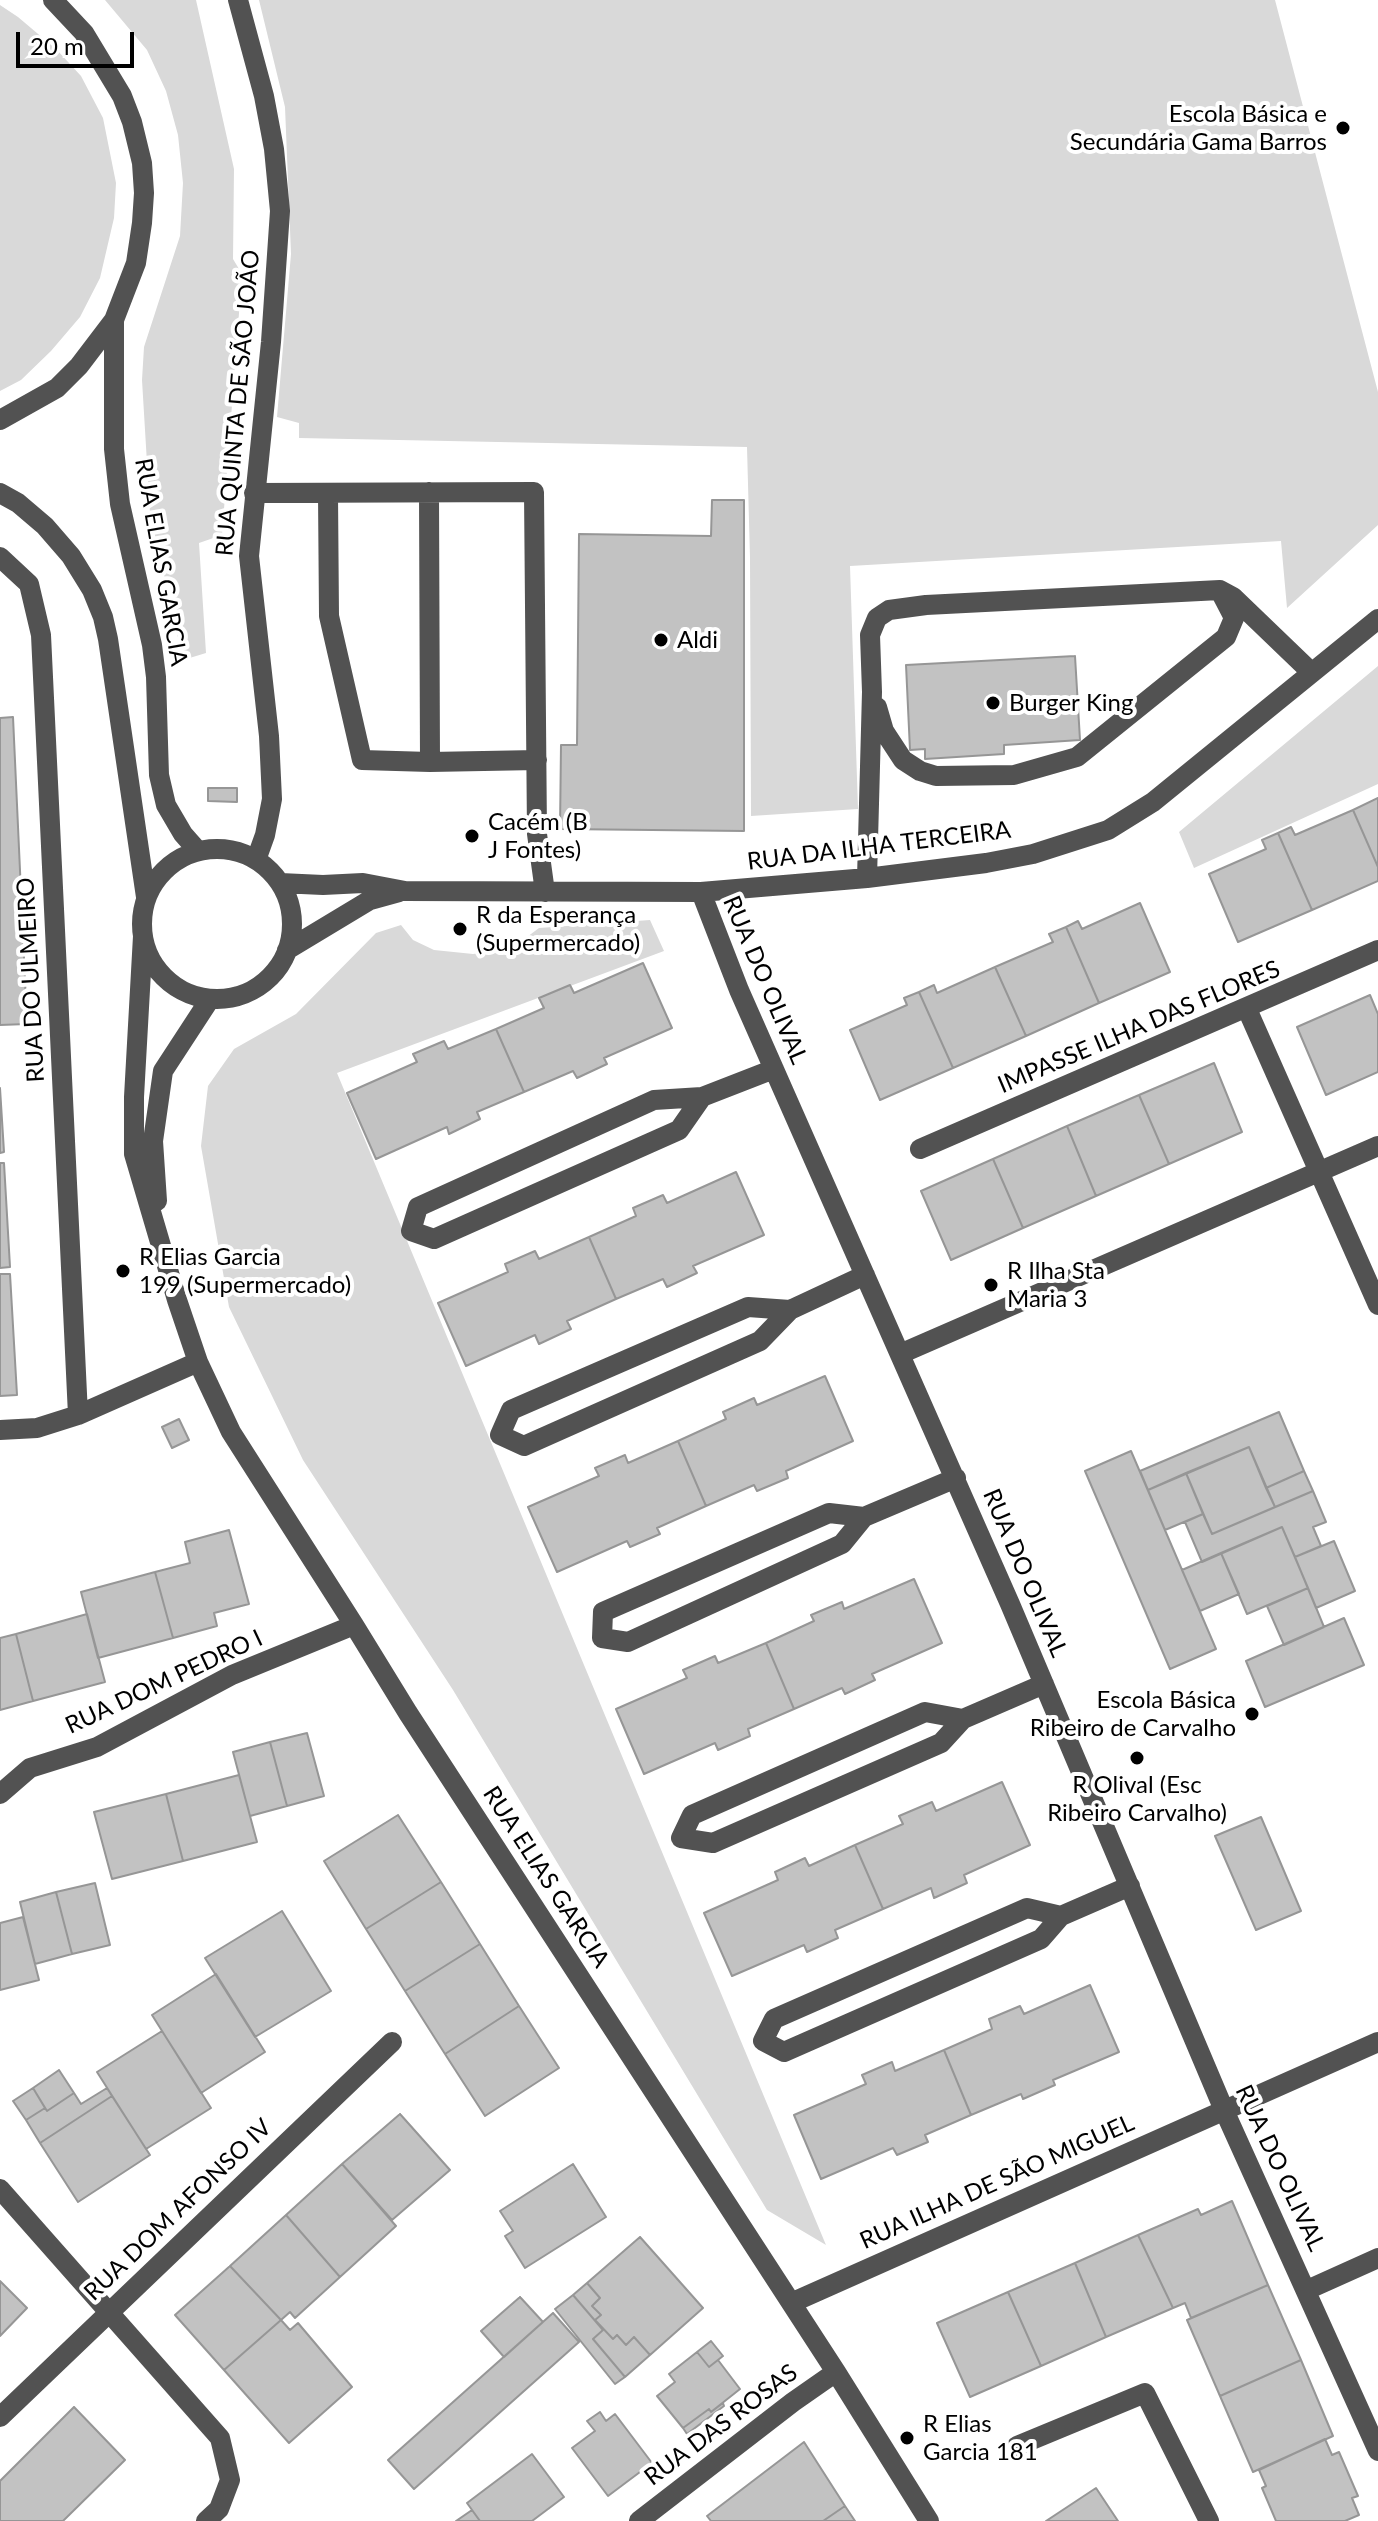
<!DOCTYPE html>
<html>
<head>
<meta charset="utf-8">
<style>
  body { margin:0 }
  #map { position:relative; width:1378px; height:2521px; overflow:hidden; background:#fff; font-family:Lato,sans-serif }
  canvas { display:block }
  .scale { position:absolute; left:16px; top:32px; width:118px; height:36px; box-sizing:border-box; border:4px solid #000; border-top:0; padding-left:10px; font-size:24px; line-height:28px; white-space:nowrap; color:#000; -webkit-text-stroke:6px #fff; paint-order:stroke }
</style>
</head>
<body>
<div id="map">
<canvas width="1378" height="2521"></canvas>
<div class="scale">20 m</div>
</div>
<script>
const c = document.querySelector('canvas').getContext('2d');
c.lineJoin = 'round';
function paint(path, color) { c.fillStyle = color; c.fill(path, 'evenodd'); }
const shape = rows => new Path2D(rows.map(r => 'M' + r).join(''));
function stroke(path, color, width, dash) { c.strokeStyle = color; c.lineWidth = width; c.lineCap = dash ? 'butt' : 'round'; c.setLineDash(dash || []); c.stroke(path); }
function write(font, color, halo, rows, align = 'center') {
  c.font = font + ' Lato,sans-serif'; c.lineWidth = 8; c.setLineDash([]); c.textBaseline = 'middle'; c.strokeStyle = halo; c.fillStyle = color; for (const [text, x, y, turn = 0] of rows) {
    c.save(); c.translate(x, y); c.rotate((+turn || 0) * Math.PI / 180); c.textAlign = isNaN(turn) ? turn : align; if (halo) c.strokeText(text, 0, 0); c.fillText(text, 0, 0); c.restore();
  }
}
paint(shape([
  [105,0,196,0,234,169,233,259,242,274,222,535,199,543,206,653,183,660,150,513,142,380,144,347,180,236,183,183,178,135,166,91,147,50],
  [259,0,1275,0,1378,392,1378,525,1287,608,1281,541,850,566,858,809,751,816,750,558,747,447,299,438,299,423,277,417,291,254,285,107],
  [0,5,18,17,57,50,81,76,103,118,116,183,114,218,100,278,80,317,51,351,21,380,0,391],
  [1378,666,1378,784,1194,868,1179,832],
  [650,920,664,951,337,1073,826,2245,767,2210,453,1690,303,1460,229,1307,201,1146,208,1086,234,1049,296,1014,376,933,401,925,413,940,434,950,473,954,511,949,539,928]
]), '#d9d9d9');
const building = shape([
  [712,500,744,500,744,831,560,829,561,745,577,745,579,534,711,536,712,500],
  [1075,656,1080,740,1004,745,1004,754,925,759,925,749,910,750,906,665,1075,656],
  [13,717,27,1024,0,1025,0,718,13,717],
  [208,788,237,788,237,802,208,801,208,788],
  [1378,798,1378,867,1353,810,1378,798],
  [1353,810,1378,867,1378,881,1312,910,1278,833,1291,827,1295,835,1353,810],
  [1278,833,1312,910,1238,942,1209,874,1266,849,1262,840,1278,833],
  [1140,903,1170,972,1099,1003,1066,927,1078,921,1082,929,1140,903],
  [1066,927,1099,1003,1026,1036,995,967,1053,942,1049,934,1066,927],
  [643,963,672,1028,604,1058,607,1064,577,1078,573,1071,524,1092,496,1029,544,1008,539,998,570,985,574,993,643,963],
  [995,967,1026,1036,953,1068,919,992,934,985,937,993,995,967],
  [919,992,953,1068,880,1100,850,1030,907,1005,904,998,919,992],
  [1370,995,1378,1014,1378,1072,1326,1095,1297,1027,1370,995],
  [496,1029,524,1092,477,1112,480,1119,449,1134,447,1127,376,1159,347,1093,417,1062,413,1054,444,1041,448,1049,496,1029],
  [1214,1063,1242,1132,1169,1164,1139,1095,1214,1063],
  [0,1088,4,1152,0,1153,0,1088],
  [1139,1095,1169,1164,1096,1196,1067,1126,1139,1095],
  [1067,1126,1096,1196,1023,1228,993,1159,1067,1126],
  [993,1159,1023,1228,951,1260,921,1191,993,1159],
  [0,1163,4,1163,10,1267,0,1268,0,1163],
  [736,1172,764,1235,693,1266,697,1273,667,1287,663,1279,616,1299,589,1237,636,1216,633,1208,663,1195,667,1203,736,1172],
  [589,1237,616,1299,567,1321,571,1329,539,1344,535,1335,466,1366,438,1303,508,1272,505,1264,535,1251,539,1259,589,1237],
  [0,1274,10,1274,17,1395,0,1396,0,1274],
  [825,1376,853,1441,786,1471,788,1478,757,1491,754,1485,706,1506,678,1441,726,1419,723,1412,754,1398,757,1405,825,1376],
  [1279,1412,1304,1471,1266,1488,1249,1447,1148,1490,1140,1471,1279,1412],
  [179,1419,189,1440,172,1448,162,1427,179,1419],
  [678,1441,706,1506,657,1528,660,1534,630,1547,627,1541,557,1572,528,1507,599,1476,595,1468,625,1455,628,1463,678,1441],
  [1249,1447,1275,1507,1212,1534,1186,1473,1249,1447],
  [1131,1451,1216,1649,1170,1669,1085,1471,1131,1451],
  [1304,1471,1313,1491,1275,1507,1266,1488,1304,1471],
  [1186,1473,1203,1514,1165,1530,1148,1490,1186,1473],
  [1313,1491,1326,1522,1313,1527,1321,1546,1295,1557,1282,1527,1202,1562,1185,1522,1203,1514,1212,1534,1313,1491],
  [1282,1527,1308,1588,1247,1614,1221,1553,1282,1527],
  [229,1530,249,1604,214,1613,217,1626,173,1638,155,1572,190,1563,185,1542,229,1530],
  [1334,1541,1355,1591,1316,1608,1295,1557,1334,1541],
  [1221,1553,1239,1594,1200,1611,1182,1570,1221,1553],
  [155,1572,173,1638,98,1658,81,1592,155,1572],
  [914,1579,942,1643,872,1674,875,1680,845,1694,842,1688,794,1709,766,1643,814,1621,811,1615,842,1602,844,1609,914,1579],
  [1308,1588,1324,1627,1284,1645,1267,1606,1308,1588],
  [87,1614,105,1682,33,1701,16,1634,87,1614],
  [1344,1618,1364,1665,1265,1707,1246,1661,1344,1618],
  [16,1634,33,1701,0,1710,0,1638,16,1634],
  [766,1643,794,1709,748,1729,750,1736,718,1750,715,1743,644,1774,616,1709,687,1678,683,1670,715,1656,718,1663,766,1643],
  [307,1733,324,1796,287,1806,270,1742,307,1733],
  [270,1742,287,1806,250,1816,233,1752,270,1742],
  [239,1775,257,1842,183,1861,166,1794,239,1775],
  [1002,1782,1030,1845,964,1875,967,1883,934,1898,931,1888,883,1909,855,1845,903,1824,899,1816,932,1802,936,1811,1002,1782],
  [166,1794,183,1861,112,1879,94,1812,166,1794],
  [398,1815,441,1882,366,1929,324,1861,398,1815],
  [1261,1817,1301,1911,1256,1930,1215,1836,1261,1817],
  [855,1845,883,1909,835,1930,838,1938,807,1952,804,1945,732,1976,704,1913,778,1880,775,1872,805,1858,809,1866,855,1845],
  [441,1882,480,1944,405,1991,366,1929,441,1882],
  [95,1883,110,1945,72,1954,56,1892,95,1883],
  [56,1892,72,1954,35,1964,20,1902,56,1892],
  [282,1911,331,1991,255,2037,205,1958,282,1911],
  [23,1917,39,1980,0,1990,0,1923,23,1917],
  [480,1944,519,2006,445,2054,405,1991,480,1944],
  [216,1974,265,2052,201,2093,152,2015,216,1974],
  [1090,1985,1119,2052,1053,2080,1055,2085,1023,2099,1021,2094,971,2115,944,2050,992,2029,989,2019,1020,2006,1024,2014,1090,1985],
  [519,2006,559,2068,485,2116,445,2054,519,2006],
  [162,2031,211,2108,146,2149,97,2072,162,2031],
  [944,2050,971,2115,925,2135,928,2142,897,2155,893,2148,821,2179,794,2115,866,2084,862,2075,892,2062,895,2071,944,2050],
  [59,2070,74,2093,47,2111,33,2088,59,2070],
  [33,2088,45,2108,26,2120,13,2101,33,2088],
  [107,2088,112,2096,40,2143,26,2120,45,2108,47,2111,74,2093,81,2104,107,2088],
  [112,2096,150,2155,78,2202,40,2143,112,2096],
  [400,2114,450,2170,392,2220,342,2164,400,2114],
  [342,2164,396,2226,340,2277,286,2215,342,2164],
  [573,2164,606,2217,525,2268,505,2236,513,2231,500,2211,573,2164],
  [1232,2201,1268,2285,1191,2318,1185,2303,1173,2308,1138,2235,1198,2209,1201,2215,1232,2201],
  [286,2215,340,2277,295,2318,290,2312,281,2320,230,2266,286,2215],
  [1138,2235,1173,2308,1106,2337,1075,2263,1138,2235],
  [640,2237,703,2308,650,2355,634,2337,626,2345,617,2335,613,2339,595,2320,601,2315,592,2306,600,2298,587,2283,640,2237],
  [1075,2263,1106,2337,1041,2366,1008,2292,1075,2263],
  [230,2266,281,2320,224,2370,175,2315,230,2266],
  [0,2281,27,2308,0,2336,0,2281],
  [587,2283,600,2298,592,2306,601,2315,595,2320,613,2339,617,2335,626,2345,634,2337,650,2355,625,2377,593,2339,603,2330,573,2295,587,2283],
  [1268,2285,1301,2360,1220,2396,1187,2320,1268,2285],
  [1008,2292,1041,2366,970,2397,937,2323,1008,2292],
  [573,2295,603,2330,593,2339,625,2377,615,2384,555,2309,573,2295],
  [520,2297,543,2322,504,2357,481,2331,520,2297],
  [553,2313,579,2342,414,2489,388,2460,553,2313],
  [281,2320,290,2330,298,2323,352,2387,289,2443,224,2370,281,2320],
  [711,2341,723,2356,709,2367,697,2352,711,2341],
  [697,2352,709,2367,718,2360,740,2389,711,2412,709,2409,683,2428,657,2396,675,2382,669,2374,697,2352],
  [1301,2360,1333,2436,1253,2472,1220,2396,1301,2360],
  [723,2403,724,2406,687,2434,683,2428,709,2409,711,2412,723,2403],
  [74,2407,125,2460,63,2521,0,2521,0,2481,74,2407],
  [600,2412,606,2421,615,2414,652,2463,608,2496,572,2448,595,2431,587,2421,600,2412],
  [1325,2439,1332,2455,1339,2452,1358,2496,1352,2498,1359,2515,1345,2521,1276,2521,1262,2488,1266,2486,1259,2470,1325,2439],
  [804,2442,845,2506,823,2521,711,2521,707,2516,804,2442],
  [532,2454,564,2497,532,2521,480,2521,467,2503,532,2454],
  [1096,2488,1118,2521,1046,2521,1096,2488],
  [845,2506,855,2521,823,2521,845,2506],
  [472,2510,480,2521,456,2521,472,2510]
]);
paint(building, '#c2c2c2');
stroke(building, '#969696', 2);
stroke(shape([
  [238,0,264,96,274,149,280,211,271,342,249,556,269,736,272,799,265,835,256,860],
  [114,320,114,449,120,504,152,645,156,677,159,775,166,805,183,834,198,851],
  [0,420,57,388,79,366,114,320,136,263,142,223,144,193,142,163,132,122,122,96,84,33,53,0],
  [429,492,430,762],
  [0,493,18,503,45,526,71,556,92,590,103,617,108,639,146,897],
  [254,493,534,492,537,834,545,892],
  [328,494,329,616,362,760,430,762,537,760],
  [0,557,29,584,41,635,78,1415],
  [877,707,884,731,903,760,920,771,936,776,1014,775,1077,757,1226,637,1234,618,1221,593],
  '142 924a75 75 0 1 1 150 0a75 75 0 1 1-150 0Z',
  [867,878,872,692,870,635,877,618,889,610,926,605,1220,590,1233,597,1311,672],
  [280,883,323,885,363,883,405,891,701,892,867,878,986,863,1033,854,1108,830,1153,802,1378,619],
  [701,892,739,990,1010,1604,1224,2110,1378,2451],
  [143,936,134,1097,134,1154,177,1300,198,1362,231,1432,354,1625,408,1713,836,2372,929,2521],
  [287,950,370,900,399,892],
  [1247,1009,1378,1305],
  [702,1097,654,1100,418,1207,411,1231,434,1239,679,1130,702,1097,774,1069],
  [920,1149,1378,950],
  [157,1201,153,1141,163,1071,210,999],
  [790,1310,748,1307,511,1410,500,1435,524,1446,760,1341,790,1310,865,1275],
  [900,1354,1378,1146],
  [0,1430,37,1428,78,1415,198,1362],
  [864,1517,829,1513,603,1612,602,1638,628,1642,842,1544,864,1517,956,1478],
  [963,1719,925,1712,692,1815,681,1838,713,1843,941,1743,963,1719,1044,1684],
  [0,1794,30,1768,97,1747,232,1675,354,1625],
  [1061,1916,1027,1908,774,2019,763,2041,784,2052,1041,1939,1061,1916,1130,1886],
  [0,2189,220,2438,230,2480,219,2509,206,2521],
  [1307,2290,1378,2258],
  [791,2303,1378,2042],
  [0,2417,392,2042],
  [1017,2446,1145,2393,1209,2521],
  [639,2521,793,2402,836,2372]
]), '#525252', 20);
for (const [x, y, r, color] of [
  [1343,128,8,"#000"],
  [661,640,8,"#000"],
  [993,703,8,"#000"],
  [472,836,8,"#000"],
  [460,929,8,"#000"],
  [123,1271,8,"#000"],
  [991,1285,8,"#000"],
  [1252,1714,8,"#000"],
  [1137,1758,8,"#000"],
  [907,2438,8,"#000"]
]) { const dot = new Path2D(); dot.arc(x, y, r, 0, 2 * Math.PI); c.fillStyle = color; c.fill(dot); stroke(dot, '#fff', 3); }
write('24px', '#000', '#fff', [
  ["Escola Básica e",1327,114,"right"],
  ["Secundária Gama Barros",1327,142,"right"],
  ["Aldi",677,640],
  ["Burger King",1009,703],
  ["Cacém (B",488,822],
  ["J Fontes)",488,850],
  ["R da Esperança",476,915],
  ["(Supermercado)",476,943],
  ["R Elias Garcia",139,1257],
  ["199 (Supermercado)",139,1285],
  ["R Ilha Sta",1007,1271],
  ["Maria 3",1007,1299],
  ["Escola Básica",1236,1700,"right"],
  ["Ribeiro de Carvalho",1236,1728,"right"],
  ["R Olival (Esc",1137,1785,"center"],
  ["Ribeiro Carvalho)",1137,1813,"center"],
  ["R Elias",923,2424],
  ["Garcia 181",923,2452]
], 'left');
write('24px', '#000', '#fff', [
  ["RUA QUINTA DE SÃO JOÃO",238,403,-85],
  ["RUA ELIAS GARCIA",161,562,80],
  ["RUA DA ILHA TERCEIRA",879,846,-7],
  ["RUA DO ULMEIRO",31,980,-93],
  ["RUA DO OLIVAL",765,980,67],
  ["IMPASSE ILHA DAS FLORES",1139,1027,-23],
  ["RUA DO OLIVAL",1025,1573,67],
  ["RUA DOM PEDRO I",164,1682,-25],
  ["RUA ELIAS GARCIA",546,1877,57],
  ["RUA DO OLIVAL",1280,2168,65],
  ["RUA ILHA DE SÃO MIGUEL",997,2182,-24],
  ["RUA DOM AFONSO IV",178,2210,-44],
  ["RUA DAS ROSAS",721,2425,-37]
]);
</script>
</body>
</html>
